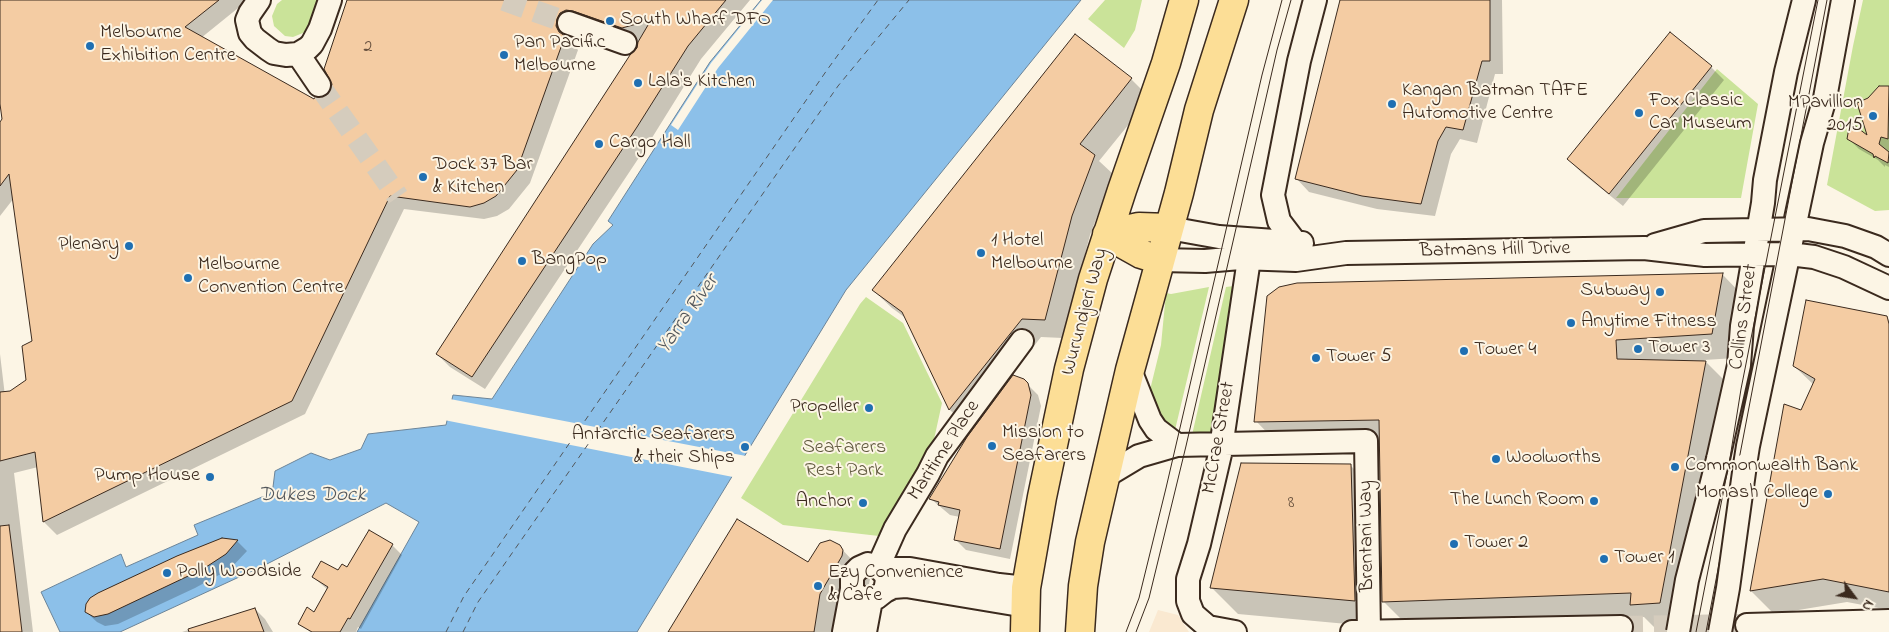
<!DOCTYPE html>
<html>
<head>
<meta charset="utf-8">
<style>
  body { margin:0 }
  #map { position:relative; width:1889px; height:632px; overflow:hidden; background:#fcf5e5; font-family:"Indie Flower",sans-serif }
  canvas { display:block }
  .north { position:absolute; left:1829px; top:572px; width:50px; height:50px; -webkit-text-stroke:4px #fcf5e5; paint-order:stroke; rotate:121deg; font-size:14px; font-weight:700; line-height:20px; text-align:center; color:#3b2a1e }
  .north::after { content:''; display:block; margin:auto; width:18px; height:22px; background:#3b2a1e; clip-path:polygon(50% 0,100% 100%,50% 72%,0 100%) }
</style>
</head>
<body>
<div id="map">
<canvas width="1889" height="632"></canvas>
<div class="north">N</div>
</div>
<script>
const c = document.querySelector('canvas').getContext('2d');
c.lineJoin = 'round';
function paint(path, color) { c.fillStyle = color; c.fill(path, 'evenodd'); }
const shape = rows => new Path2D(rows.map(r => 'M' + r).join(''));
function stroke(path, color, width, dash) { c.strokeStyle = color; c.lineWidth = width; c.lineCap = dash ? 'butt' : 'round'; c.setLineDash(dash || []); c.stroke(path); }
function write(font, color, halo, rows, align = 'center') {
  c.font = font + ' "Indie Flower",sans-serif'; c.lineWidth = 4; c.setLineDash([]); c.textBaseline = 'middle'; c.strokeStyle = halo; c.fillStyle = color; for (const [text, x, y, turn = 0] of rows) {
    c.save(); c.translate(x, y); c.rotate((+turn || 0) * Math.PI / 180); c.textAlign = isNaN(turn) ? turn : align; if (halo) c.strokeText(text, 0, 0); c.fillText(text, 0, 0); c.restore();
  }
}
paint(shape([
  [1158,610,1178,615,1189,632,1149,632]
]), '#fae9d1');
paint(shape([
  [282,0,317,0,308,28,303,33,293,37,285,36,274,26,272,16,277,4],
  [1105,0,1142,0,1135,30,1124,48,1088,19],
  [1863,0,1889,0,1889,210,1875,211,1827,185,1853,46],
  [1717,69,1758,104,1741,198,1616,198],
  [1234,286,1213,432,1210,434,1192,435,1226,287],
  [1209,287,1175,430,1160,420,1149,394,1161,345,1166,293,1171,294],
  [866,297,903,323,942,403,933,444,879,536,783,525,741,498,860,304]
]), '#cae399');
const water = shape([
  [761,0,1081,0,846,290,637,632,357,632,419,522,386,503,263,566,120,632,60,632,41,592,121,554,126,567,198,535,194,525,262,497,269,496,273,487,275,471,311,453,330,460,361,449,368,434,446,425,453,395,492,399,593,244,613,225,608,221,710,62,761,0]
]);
paint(water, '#8cc0e9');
stroke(water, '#6c8498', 1);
paint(shape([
  [762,0,773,0,718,68,678,130,671,125,711,63],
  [450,399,746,456,748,457,735,477,733,477,444,420]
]), '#fcf5e5');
paint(shape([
  [0,0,248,0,201,38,315,101,327,97,332,91,349,0,750,0,701,59,650,141,485,389,450,367,437,354,638,48,641,40,636,41,588,23,569,33,569,40,578,50,530,183,509,209,497,216,484,219,404,209,305,414,57,535,44,522,38,467,14,473,33,632,0,632,0,354,5,396,27,381,34,342,14,198,0,216,0,124,3,120,0,95],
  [1341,0,1502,0,1503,74,1495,74,1477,143,1460,139,1451,154,1435,216,1377,209,1309,192,1296,178],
  [1076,35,1131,79,1150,98,1099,161,1113,174,1090,235,1063,338,1041,337,969,428,950,410,907,319,892,308,873,290],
  [1711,67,1724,80,1623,206,1582,173,1568,159],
  [1886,87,1889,91,1889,167,1885,165,1885,167,1878,160,1859,149,1849,139,1869,139],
  [1723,275,1747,300,1736,358,1704,360,1731,387,1685,628,1656,629,1644,617,1408,626,1383,601,1381,445,1280,446,1256,421,1297,284],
  [1886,318,1889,320,1889,610,1847,602,1774,614,1751,591,1801,411,1814,385,1794,366],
  [1023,380,1038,395,1041,406,1010,559,966,550,956,540,960,517,950,515,931,499],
  [1350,465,1376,491,1380,627,1238,614,1212,588],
  [222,539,237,541,247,551,230,569,195,588,118,624,105,626,97,622,86,612,98,594,200,547],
  [836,543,870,579,869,584,847,622,845,632,669,632,808,563],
  [392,545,402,555,361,629,358,627,356,632,310,632,303,626,315,613,328,590,313,577,348,569],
  [255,609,265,619,273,632,182,632]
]), '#0003');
stroke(shape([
  [446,632,464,596,827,70,878,0],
  [463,632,478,602,838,86,909,0]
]), '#53575b', 1, [6, 5]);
const building = shape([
  [0,0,219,0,185,27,314,99,315,97,320,98,326,96,331,90,332,84,324,69,347,0,726,0,688,46,637,127,472,377,436,354,630,55,637,48,638,42,651,20,622,28,573,11,566,10,560,13,557,19,556,26,559,32,565,36,517,170,496,196,484,203,470,207,390,196,292,401,43,522,35,452,0,461,0,392,10,391,26,380,22,346,32,341,9,174,0,186,0,122,2,119,0,104,0,0],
  [1340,0,1490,0,1490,61,1482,61,1463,130,1446,127,1438,141,1421,204,1362,196,1295,179,1340,0],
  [1670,32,1712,66,1609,194,1567,159,1670,32],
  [1075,34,1132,78,1080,144,1095,155,1072,216,1045,320,1022,319,949,410,902,312,872,290,1075,34],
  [1879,86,1889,86,1888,139,1881,137,1879,144,1889,152,1888,163,1875,156,1874,158,1873,154,1847,139,1850,122,1867,135,1857,103,1868,98,1879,86],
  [1723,273,1712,334,1616,340,1617,359,1706,361,1660,603,1630,605,1631,593,1382,602,1379,420,1254,422,1267,296,1279,287,1297,283,1723,273],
  [1806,300,1887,316,1889,324,1889,592,1823,579,1750,591,1784,404,1801,410,1815,379,1793,366,1806,300],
  [1013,375,1024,379,1028,383,1031,395,1000,549,954,540,960,510,938,505,939,502,929,499,967,437,1013,375],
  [1241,463,1351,464,1355,601,1210,588,1241,463],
  [737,519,808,562,820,543,830,540,840,545,843,550,842,556,820,594,814,632,668,632,737,519],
  [9,525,15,573,22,632,0,632,0,526,9,525],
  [369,530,393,544,350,619,348,618,340,632,312,632,298,624,307,607,314,612,328,587,312,577,321,561,338,570,342,564,347,567,369,530],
  [222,538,238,540,226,554,203,569,108,614,94,617,85,612,86,604,90,598,98,593,177,556,222,538],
  [255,608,264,632,189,632,188,629,255,608]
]);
paint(building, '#f4cca3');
stroke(building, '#3b2a1e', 1);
stroke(shape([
  [504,0,569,23],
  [319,85,398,197],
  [1621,627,1747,625]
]), '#d5ccbd', 22, [22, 11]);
const minor = shape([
  [259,0,250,13,247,20,250,33,255,39,268,49,274,53,286,55,298,54,308,48,312,44,320,29,330,0],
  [569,23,625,43],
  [298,54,319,85],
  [1169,228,1219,237,1302,243],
  [1295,242,1279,221,1273,195,1299,61,1315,0],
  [1655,245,1704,231,1808,229,1845,236,1876,247,1889,255],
  [1160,260,1205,261,1240,258,1296,260,1346,253,1644,248,1705,255,1789,254,1814,257,1844,267,1889,288],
  [1130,370,1150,420,1156,429,1177,445],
  [1718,459,1739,365,1742,326,1763,203,1765,180,1786,72,1804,0],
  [1745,465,1748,446,1812,143,1825,98,1843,0],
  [1104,477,1139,456,1177,445,1366,441,1369,632],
  [878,567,895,529,928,474,937,456,1022,341],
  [882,569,910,569,999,585,1026,588],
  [885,591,893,587,906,586,1026,606],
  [1747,625,1889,621],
  [844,632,852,589,852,577,855,572,859,568,868,564,878,567,885,574,887,580,885,591,876,598,865,600,855,594,852,589],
  [865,632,871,600],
  [1235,632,1208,627,1193,614,1188,601,1188,579,1199,544,1220,454,1249,259],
  [1352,632,1621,627]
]);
const highway = shape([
  [1107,234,1139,227,1169,228],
  [1107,235,1141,254,1160,260],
  [1025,632,1026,588,1042,497,1069,369,1093,279,1122,190,1166,63,1184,0],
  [1080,632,1083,586,1090,542,1130,370,1179,193,1199,110,1234,0]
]);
stroke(minor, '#3b2a1e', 26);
stroke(highway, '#3b2a1e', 31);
stroke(minor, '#fcf5e5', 22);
stroke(highway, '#fcde96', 28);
stroke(shape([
  [1126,632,1139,598,1166,488,1262,75,1282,0],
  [1136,632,1149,598,1186,446,1277,50,1291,0],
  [1696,632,1730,458,1741,389,1818,0],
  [1706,632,1827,0]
]), '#3b2a1e', 1);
const minorBridge = shape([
  [1678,632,1687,580,1718,459],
  [1720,632,1728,588,1745,465]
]);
stroke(minorBridge, '#3b2a1e', 26, []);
stroke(minorBridge, '#fcf5e5', 22);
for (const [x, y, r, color] of [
  [610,21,5,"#1f6fb2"],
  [90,46,5,"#1f6fb2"],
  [504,55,5,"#1f6fb2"],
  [638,83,5,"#1f6fb2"],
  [1392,104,5,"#1f6fb2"],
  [1639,113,5,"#1f6fb2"],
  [1873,116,5,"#1f6fb2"],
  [599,144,5,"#1f6fb2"],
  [423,177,5,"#1f6fb2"],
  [129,246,5,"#1f6fb2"],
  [981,253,5,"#1f6fb2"],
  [522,261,5,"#1f6fb2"],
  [188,278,5,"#1f6fb2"],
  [1660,292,5,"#1f6fb2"],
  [1571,323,5,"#1f6fb2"],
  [1638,349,5,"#1f6fb2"],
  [1464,351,5,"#1f6fb2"],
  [1316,358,5,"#1f6fb2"],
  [869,408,5,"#1f6fb2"],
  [992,446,5,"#1f6fb2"],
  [745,447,5,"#1f6fb2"],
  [1496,459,5,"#1f6fb2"],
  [1675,467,5,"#1f6fb2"],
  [210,477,5,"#1f6fb2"],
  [1828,494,5,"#1f6fb2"],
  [1594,501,5,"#1f6fb2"],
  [863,503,5,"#1f6fb2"],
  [1454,544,5,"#1f6fb2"],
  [1604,559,5,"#1f6fb2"],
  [167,573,5,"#1f6fb2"],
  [818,586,5,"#1f6fb2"]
]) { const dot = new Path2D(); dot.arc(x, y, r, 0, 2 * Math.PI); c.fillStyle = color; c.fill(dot); stroke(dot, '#fcf5e5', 2); }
write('18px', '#69523f', null, [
  ["2",368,48],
  ["8",1291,504]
]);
write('20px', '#3b2a1e', '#fcf5e5', [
  ["South Wharf DFO",620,21],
  ["Melbourne",100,34],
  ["Exhibition Centre",100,57],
  ["Pan Pacific",514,44],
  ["Melbourne",514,67],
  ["Lala's Kitchen",648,83],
  ["Kangan Batman TAFE",1402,92],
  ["Automotive Centre",1402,115],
  ["Fox Classic",1649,102],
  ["Car Museum",1649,125],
  ["MPavillion",1863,104,"right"],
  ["2015",1863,127,"right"],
  ["Cargo Hall",609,144],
  ["Dock 37 Bar",433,166],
  ["& Kitchen",433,189],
  ["1 Hotel",991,242],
  ["Melbourne",991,265],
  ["Plenary",119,246,"right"],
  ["BangPop",532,261],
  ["Melbourne",198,266],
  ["Convention Centre",198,289],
  ["Subway",1650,292,"right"],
  ["Anytime Fitness",1581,323],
  ["Tower 3",1648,349],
  ["Tower 4",1474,351],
  ["Tower 5",1326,358],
  ["Propeller",859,408,"right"],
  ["Mission to",1002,434],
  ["Seafarers",1002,457],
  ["Antarctic Seafarers",735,436,"right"],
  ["& their Ships",735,459,"right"],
  ["Woolworths",1506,459],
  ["Commonwealth Bank",1685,467],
  ["Pump House",200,477,"right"],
  ["Monash College",1818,494,"right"],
  ["The Lunch Room",1584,501,"right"],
  ["Anchor",853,503,"right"],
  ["Tower 2",1464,544],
  ["Tower 1",1614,559],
  ["Polly Woodside",177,573],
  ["Ezy Convenience",828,574],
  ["& Cafe",828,597]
], 'left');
write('20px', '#3b2a1e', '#fcf5e5', [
  ["Batmans Hill Drive",1495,251,-1],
  ["Wurundjeri Way",1086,312,-75],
  ["Collins Street",1745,317,-82],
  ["McCrae Street",1220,438,-80],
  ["Maritime Place",945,451,-57],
  ["Brentani Way",1368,536,-91]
]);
write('20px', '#5f583d', '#fcf5e5', [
  ["Seafarers",844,449],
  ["Rest Park",844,472]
]);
write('italic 21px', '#53575b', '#fcf5e5', [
  ["Yarra River",689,315,-55],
  ["Dukes Dock",312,497]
]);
</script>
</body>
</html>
